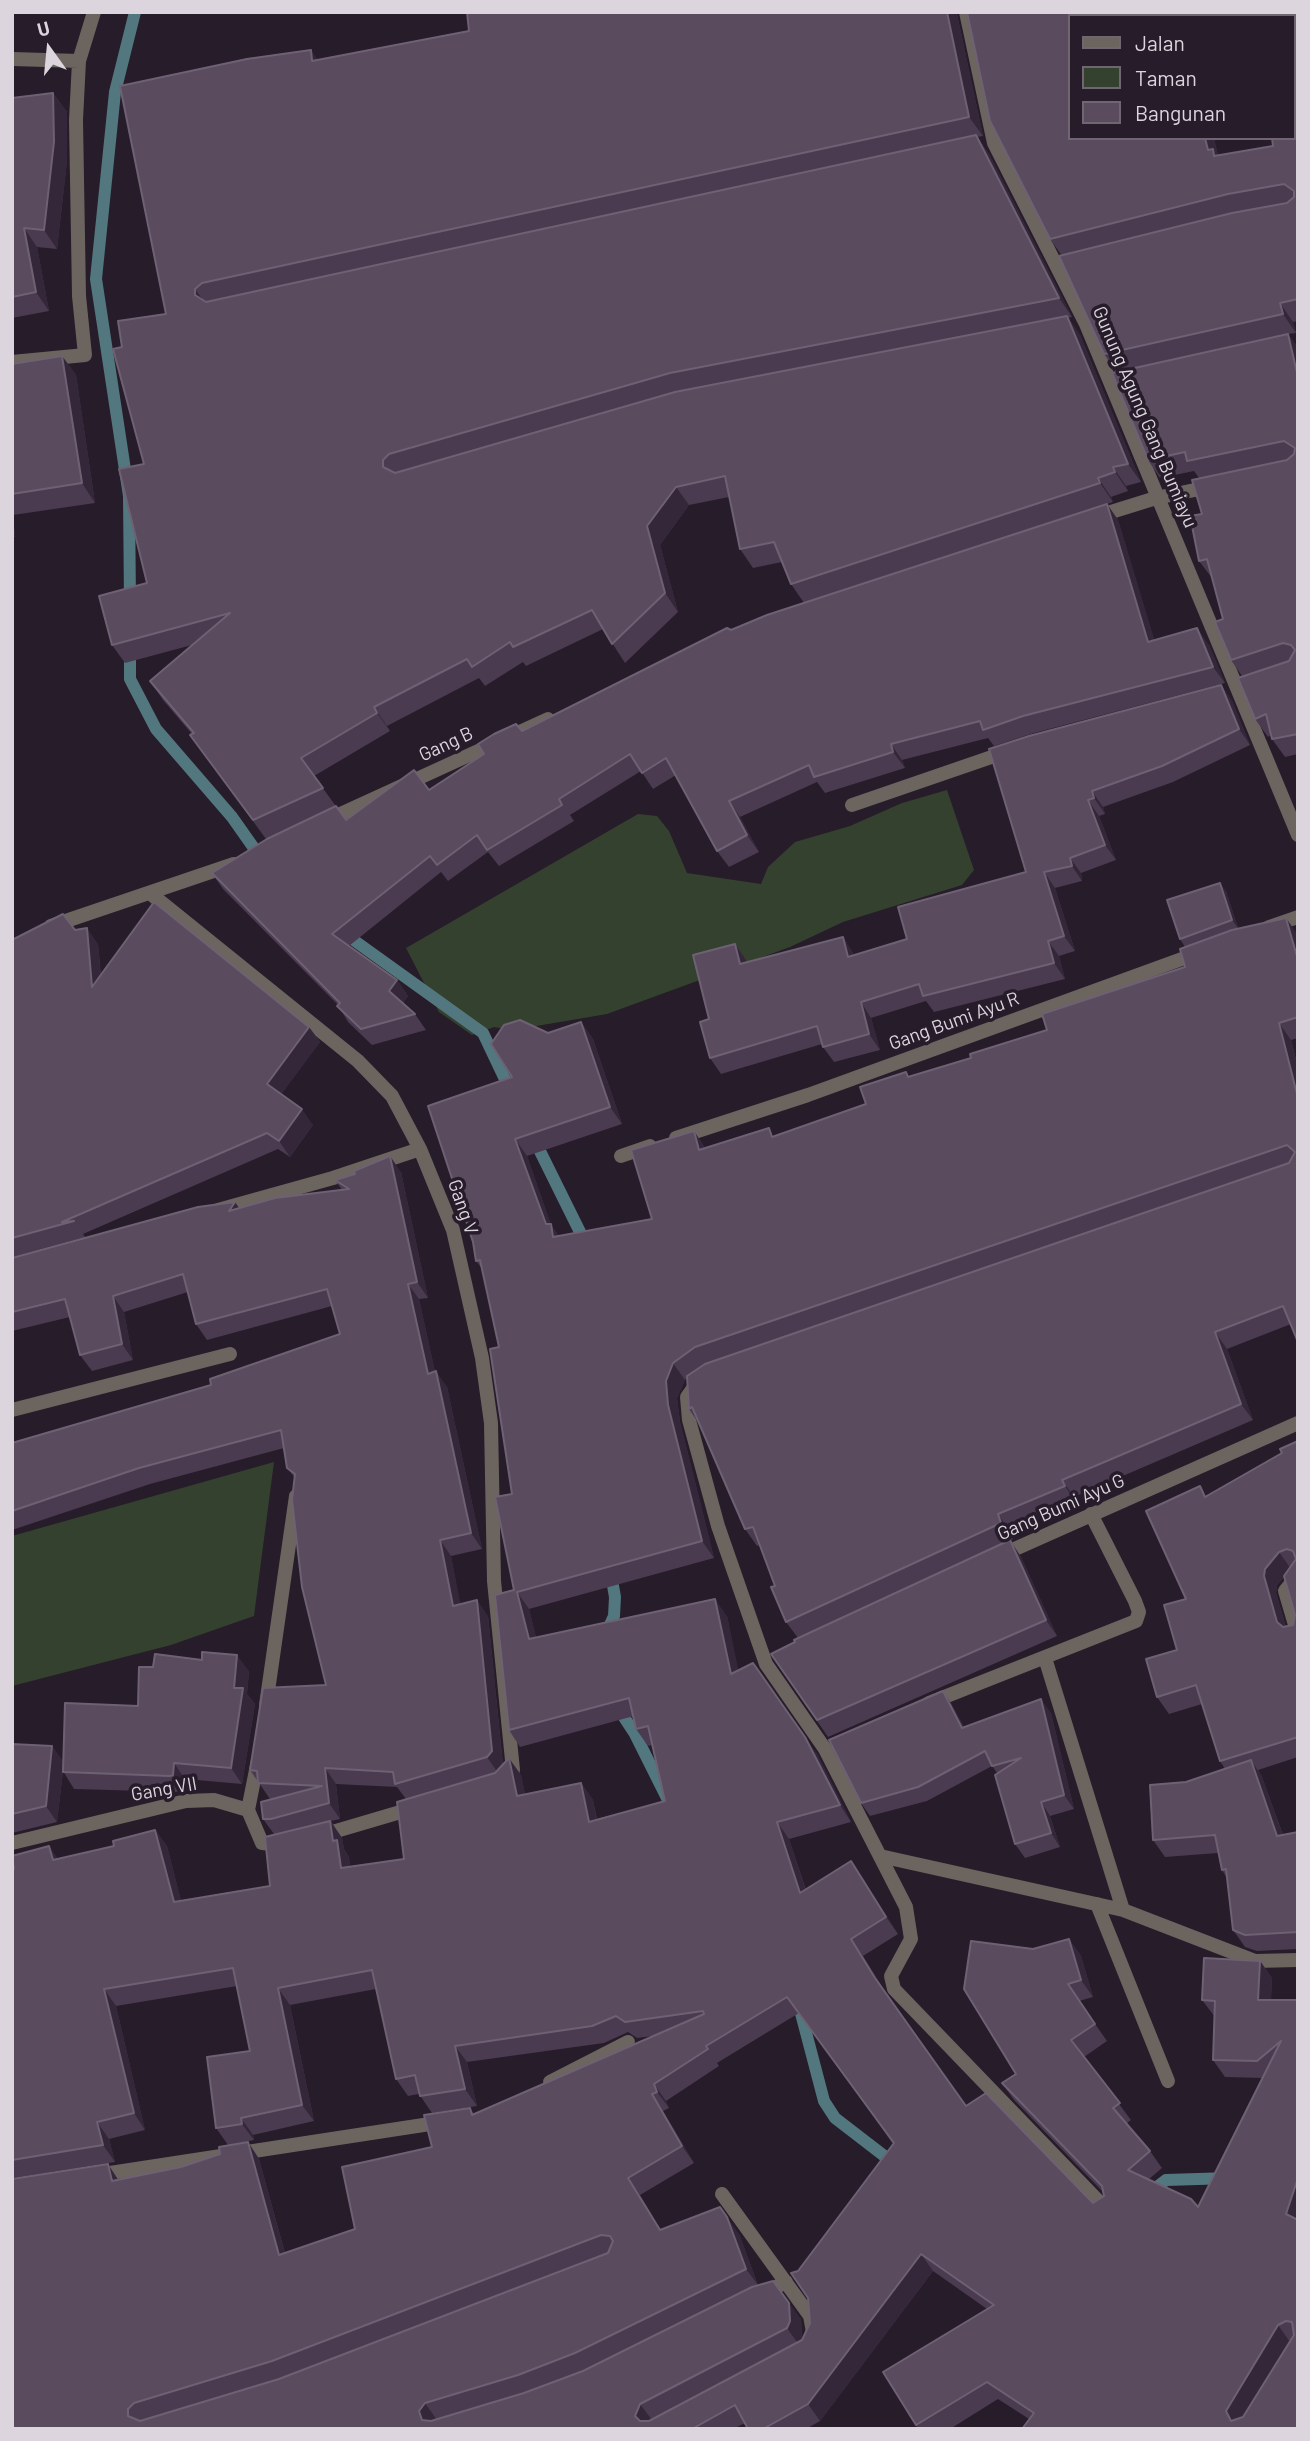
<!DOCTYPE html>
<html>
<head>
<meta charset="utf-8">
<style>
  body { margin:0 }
  #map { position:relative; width:1310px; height:2441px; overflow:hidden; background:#261c2a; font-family:Barlow,sans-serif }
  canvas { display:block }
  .frame { position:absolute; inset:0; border:14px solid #dcd5de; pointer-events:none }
  .legend { position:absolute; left:1068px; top:14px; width:228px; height:126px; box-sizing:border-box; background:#261c2a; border:2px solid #6f6672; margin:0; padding:9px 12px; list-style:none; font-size:21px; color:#dcd5de }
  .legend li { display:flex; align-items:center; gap:14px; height:35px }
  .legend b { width:35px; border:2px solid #6f6672 }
  .north { position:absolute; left:14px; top:14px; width:70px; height:70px; -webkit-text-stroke:5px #261c2a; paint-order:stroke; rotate:345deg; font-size:19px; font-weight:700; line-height:28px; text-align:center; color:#dcd5de }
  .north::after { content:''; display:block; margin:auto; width:24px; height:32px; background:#dcd5de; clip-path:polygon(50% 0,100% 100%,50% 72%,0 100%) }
</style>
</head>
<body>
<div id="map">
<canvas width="1310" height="2441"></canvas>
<div class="frame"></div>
<ul class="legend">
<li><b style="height:9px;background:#6c655f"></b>Jalan</li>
<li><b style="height:19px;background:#34412f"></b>Taman</li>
<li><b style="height:19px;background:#5a4b5f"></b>Bangunan</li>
</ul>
<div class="north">U</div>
</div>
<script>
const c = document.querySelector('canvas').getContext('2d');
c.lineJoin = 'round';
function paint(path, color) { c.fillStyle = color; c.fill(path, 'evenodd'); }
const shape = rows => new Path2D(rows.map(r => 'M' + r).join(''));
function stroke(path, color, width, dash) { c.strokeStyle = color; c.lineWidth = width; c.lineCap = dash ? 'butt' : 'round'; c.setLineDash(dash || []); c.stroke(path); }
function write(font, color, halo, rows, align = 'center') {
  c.font = font + ' Barlow,sans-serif'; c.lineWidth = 7; c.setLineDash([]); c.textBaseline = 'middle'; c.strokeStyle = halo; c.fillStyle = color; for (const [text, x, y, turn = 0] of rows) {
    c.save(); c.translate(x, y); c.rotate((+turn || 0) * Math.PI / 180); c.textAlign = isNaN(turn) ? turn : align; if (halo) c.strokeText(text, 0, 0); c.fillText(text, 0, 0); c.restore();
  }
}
paint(shape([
  [947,790,974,870,962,885,843,922,790,947,607,1014,513,1030,494,1027,472,1035,439,1012,406,948,638,814,657,816,669,831,687,873,761,884,768,867,795,842,850,826,902,803],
  [274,1462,254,1616,171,1645,12,1686,12,1536]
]), '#34412f');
stroke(shape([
  [130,604,129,496,96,279,115,92,135,12],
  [130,647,130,679,156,729,232,817,263,861],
  [341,931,483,1033,511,1092],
  [533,1137,580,1232,584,1247],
  [605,1636,614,1616,615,1597,610,1569],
  [616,1705,635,1734,669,1802],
  [798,2002,824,2101,835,2118,896,2165],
  [1148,2194,1166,2180,1230,2178]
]), '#52777f', 12);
stroke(shape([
  [966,12,994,143,1086,324,1298,835],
  [12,59,79,61],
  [12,362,85,355,79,296,76,120,79,61,94,12],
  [1095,517,1156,498,1214,486],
  [852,805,1009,751],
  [325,821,548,719],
  [151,894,358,1061,392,1096,420,1149],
  [51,926,234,864],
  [1269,927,1298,917],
  [676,1138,808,1095,1201,952],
  [621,1156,650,1146],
  [218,1210,333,1178,420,1149,453,1230,482,1358,491,1423,494,1581,513,1770,507,1779],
  [699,1380,687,1397,689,1420,718,1526,766,1664,825,1749,906,1907,911,1939,891,1976,894,1989,1107,2210],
  [12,1410,230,1354],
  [999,1556,1298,1423],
  [1298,1575,1285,1591,1298,1635],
  [1045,1658,1123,1910],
  [929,1703,1136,1621,1139,1612,1135,1601,1091,1514],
  [266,1705,296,1496],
  [248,1810,258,1760],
  [319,1836,414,1808],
  [12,1843,186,1801,214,1800,248,1810,262,1843,283,1845],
  [880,1856,1123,1910,1255,1961,1298,1960],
  [1097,1904,1168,2081],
  [550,2082,628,2042],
  [97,2175,443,2122],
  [722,2194,810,2316,813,2332],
  [760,2295,786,2282]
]), '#6c655f', 14);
paint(shape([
  [16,12,61,12,17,13],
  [467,12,958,12,957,14,983,136,977,137,989,154,1072,317,1068,318,1080,335,1141,482,1126,486,1128,491,1111,497,1113,502,804,603,791,584,782,562,753,568,740,549,729,497,689,505,660,545,678,612,625,663,603,629,526,666,523,662,485,686,479,678,387,726,390,731,314,776,346,820,429,790,522,731,731,630,1107,504,1118,520,1154,640,1209,645,1225,683,1034,733,994,746,988,738,902,760,905,768,825,793,817,782,740,817,759,852,729,867,717,851,676,775,653,789,641,771,570,815,574,821,499,866,488,852,448,881,441,872,349,946,397,980,408,996,403,1003,415,1014,426,1030,372,1045,348,1022,338,1005,223,889,212,873,322,813,266,839,204,754,192,734,163,700,150,681,192,645,125,663,112,645,147,583,144,464,122,347,166,314,318,60,469,31],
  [967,12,1298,12,1298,32,1294,33,1294,16,1070,16,1070,138,1214,138,1218,156,1273,146,1298,121,1298,321,1293,322,1296,333,1288,334,1298,348,1298,754,1285,757,1272,739,1271,735,1268,737,1255,719,1242,676,1231,660,1223,619,1212,578,1199,561,1202,514,1199,478,1194,471,1160,478,1148,460,1116,372,1104,354,1062,256,1050,239],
  [53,93,67,112,67,161,57,249,37,247,49,311,12,318,12,98],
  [62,356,76,375,95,503,13,515,15,537,12,538,12,364],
  [1221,685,1232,701,1250,745,1173,782,1103,807,1105,814,1099,816,1116,860,1081,873,1082,881,1055,888,1075,951,1059,956,1065,979,934,1012,926,1001,871,1018,880,1050,834,1062,823,1047,822,1044,721,1074,710,1058,709,1019,735,944,746,960,746,963,843,937,854,955,907,939,1026,872,989,749],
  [1226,891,1238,928,1298,935,1298,1038,1291,1040,1298,1067,1291,1324,1227,1349,1253,1420,1074,1497,1076,1503,1009,1531,1013,1539,1010,1541,1021,1557,1057,1636,828,1737,771,1654,795,1642,798,1638,786,1622,775,1586,760,1545,757,1546,745,1529,699,1424,689,1409,687,1378,685,1380,677,1398,680,1422,714,1558,529,1609,536,1638,727,1616,738,1671,817,1754,851,1822,789,1839,806,1890,851,1861,898,1934,863,1956,886,1993,966,2106,1093,2203,1104,2196,1103,2192,1014,2100,1002,2083,1016,2074,1033,1949,1069,1939,1081,1956,1093,1997,1079,2001,1107,2041,1084,2057,1131,2120,1126,2124,1150,2151,1162,2168,1148,2180,1198,2207,1262,2078,1225,2077,1213,2060,1215,2017,1202,2000,1260,1961,1272,1978,1271,2000,1298,2000,1298,2429,1029,2419,998,2399,950,2429,918,2429,883,2372,987,2309,933,2271,820,2421,806,2429,748,2429,745,2423,733,2429,12,2429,118,2180,181,2167,220,2154,248,2142,259,2159,285,2253,355,2229,470,2108,474,2114,653,2036,637,2038,628,2032,604,2043,467,2062,477,2106,432,2113,419,2094,408,2096,396,2079,376,1989,290,2005,314,2121,253,2135,254,2140,228,2145,216,2128,250,2051,237,1986,116,2006,145,2130,109,2139,115,2162,12,2178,12,1869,114,1846,155,1830,167,1846,181,1901,270,1886,274,1834,263,1819,274,1799,270,1799,250,1770,326,1685,295,1478,287,1468,284,1448,150,1484,12,1530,12,1443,211,1385,340,1334,332,1306,207,1340,196,1324,188,1292,124,1312,133,1360,92,1371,80,1355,70,1317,12,1331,12,1258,239,1208,342,1190,335,1180,401,1172,428,1298,419,1299,435,1372,447,1387,482,1549,451,1556,460,1604,488,1616,503,1765,521,1775,525,1795,581,1783,593,1800,597,1819,665,1801,652,1745,648,1746,636,1729,634,1716,520,1747,509,1730,514,1590,512,1494,499,1347,483,1270,476,1261,512,1077,548,1033,581,1022,593,1039,622,1124,527,1156,551,1225,559,1236,652,1219,694,1131,705,1148,775,1136,866,1104,909,1077,971,1058,1047,1030,1185,967,1185,947,1180,939],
  [336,1784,397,1787,406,1799,404,1859,350,1867,349,1857,344,1849,342,1838,331,1821,340,1819],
  [799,2013,893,2144,798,2271,808,2298,810,2323,802,2340,801,2341,802,2338,801,2319,758,2285,739,2234,661,2230,640,2195,694,2163,663,2111,669,2108,666,2101,719,2066,717,2063],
  [75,930,98,944,101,975,309,1027,320,1042,281,1094,313,1125,290,1157,278,1149,83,1234,85,1237,12,1257,12,940],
  [1298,1441,1298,1757,1258,1770,1262,1777,1283,1835,1298,1832,1298,1949,1257,1951,1245,1947,1233,1930,1227,1878,1222,1870,1218,1853,1165,1857,1153,1840,1186,1782,1225,1769,1220,1761,1202,1704,1169,1714,1157,1697,1177,1650,1206,1496,1282,1453],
  [1284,1577,1295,1615,1293,1625,1286,1627,1276,1593,1277,1585],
  [249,1671,247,1694,255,1704,242,1784,185,1779,185,1791,181,1792,74,1789,63,1771,57,1822,12,1833,12,1744,52,1746,63,1762,138,1706],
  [943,1691,952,1705,964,1727,1051,1713,1074,1809,1050,1816,1060,1847,1025,1858,1015,1844,997,1773,992,1766,927,1801,870,1816,861,1803]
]), '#4a3b50');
paint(shape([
  [947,12,958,12,957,14,983,136,969,117],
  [311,50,324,69,312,61],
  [53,93,67,112,67,161,57,249,44,230],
  [976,135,989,154,1072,317,1059,298],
  [1205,138,1214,138,1218,156,1226,167,1208,150],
  [24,228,37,247,49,311,36,292],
  [195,289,208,307,195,295],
  [1280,303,1293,322,1296,333,1283,314],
  [1067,316,1080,335,1141,482,1128,464],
  [1288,334,1298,348,1298,377],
  [62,356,76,375,95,503,82,483],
  [1113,467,1126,486,1128,491,1115,472],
  [1098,478,1111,497,1113,502,1100,483],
  [676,487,689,505,660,545,678,612,665,593,647,526],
  [1107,504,1118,520,1160,658,1148,642],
  [12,514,13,515,15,537,12,534],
  [1197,628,1209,645,1225,683,1213,667],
  [1221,685,1232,701,1250,745,1239,729],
  [374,707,387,726,390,731,377,713],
  [891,744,902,760,905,768,893,752],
  [1092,791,1103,807,1105,814,1094,798],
  [1088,800,1099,816,1116,860,1105,845],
  [729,801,740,817,759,852,747,835],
  [1070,858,1081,873,1082,881,1072,866],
  [1044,872,1055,888,1075,951,1064,936],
  [1220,883,1226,891,1238,928,1232,920],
  [1286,918,1298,935,1298,960],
  [87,928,98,944,103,1002,92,987],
  [843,937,853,953,859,973,848,957],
  [1048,941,1059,956,1065,979,1054,963],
  [735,944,746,960,751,980,740,964],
  [397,980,408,996,401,1007,389,991],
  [861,1002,871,1018,880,1050,869,1034],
  [581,1022,593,1039,622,1124,610,1107],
  [1279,1023,1291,1040,1298,1067,1298,1098],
  [309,1027,320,1042,278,1099,267,1084],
  [302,1109,313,1125,290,1157,279,1141],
  [694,1131,705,1148,699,1150],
  [515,1139,527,1156,551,1225,562,1240,553,1237,546,1224],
  [390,1156,401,1172,428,1298,417,1282],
  [235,1202,246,1218,229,1211],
  [408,1284,419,1299,439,1389,428,1374],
  [113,1296,124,1312,133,1360,122,1344],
  [1215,1332,1227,1349,1253,1420,1241,1404],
  [673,1363,685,1380,677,1398,680,1422,714,1558,702,1541,668,1405,666,1381],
  [436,1371,447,1387,482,1549,471,1533],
  [1062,1480,1074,1497,1076,1503,1065,1486],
  [998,1514,1009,1531,1013,1539,1001,1523],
  [440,1540,451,1556,464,1622,453,1606],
  [1010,1540,1021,1557,1057,1636,1046,1620],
  [1279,1552,1291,1569,1277,1585,1276,1593,1289,1638,1277,1622,1264,1576,1265,1569],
  [517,1592,529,1609,541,1656,529,1639],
  [715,1599,727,1616,743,1691,731,1674],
  [477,1600,488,1616,503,1767,498,1773,487,1757],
  [237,1655,249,1671,247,1694,255,1704,242,1784,231,1768,234,1688],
  [753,1663,817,1754,851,1822,840,1805],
  [943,1691,952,1705,972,1741,962,1728],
  [1041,1699,1051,1713,1074,1809,1064,1795],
  [52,1746,64,1762,57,1822,46,1806],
  [509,1758,521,1775,529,1813,517,1796],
  [1251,1760,1262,1777,1289,1853,1277,1836],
  [174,1763,185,1779,185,1791,173,1775],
  [325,1768,336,1784,340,1819,329,1803],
  [581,1783,593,1800,600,1838,589,1822],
  [1041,1802,1050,1816,1060,1847,1051,1833],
  [330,1821,342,1838,344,1849,349,1857,352,1885,341,1868,333,1841],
  [777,1822,789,1839,812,1910,800,1893],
  [155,1830,167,1846,186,1919,174,1902],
  [49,1846,61,1863,53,1860],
  [851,1861,863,1878,898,1934,886,1917],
  [851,1939,863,1956,887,1995,875,1978],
  [1069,1939,1081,1956,1093,1997,1081,1980],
  [1260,1961,1272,1978,1270,2016,1258,2000],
  [278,1988,290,2005,314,2121,302,2105],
  [104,1989,116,2006,145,2130,134,2113],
  [455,2046,467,2062,477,2106,465,2089],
  [654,2084,666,2101,669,2108,657,2092],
  [652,2094,663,2111,694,2163,682,2146],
  [241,2118,253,2135,254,2140,242,2124],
  [97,2122,109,2139,115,2162,103,2145],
  [248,2142,259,2159,290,2272,279,2255],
  [108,2164,119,2181,112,2181],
  [628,2178,640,2195,671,2247,660,2230],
  [1298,2178,1297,2231,1286,2214],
  [727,2217,739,2234,758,2285,746,2269],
  [921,2254,933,2271,820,2421,808,2404],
  [789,2303,801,2319,802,2338,799,2345,787,2328],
  [1278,2325,1290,2342,1237,2428,1231,2421,1226,2411],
  [425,2403,437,2420,431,2427,422,2420,419,2411],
  [640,2404,652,2420,649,2429,635,2416]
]), '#35273a');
const building = shape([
  [467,12,947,12,969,117,202,283,195,289,195,295,206,302,976,135,1059,298,670,373,389,454,383,460,383,467,395,473,675,392,1067,316,1128,464,1113,467,1115,472,1098,478,1100,483,791,584,774,542,740,549,725,476,676,487,647,526,665,593,612,644,592,610,513,647,510,642,472,667,467,659,374,707,377,713,301,758,323,788,253,820,190,735,194,733,150,681,230,613,112,645,99,596,147,583,119,469,144,464,113,349,122,347,118,321,166,314,120,86,247,59,311,50,312,61,469,31,467,12],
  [967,12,1289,12,1277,16,1070,16,1070,138,1205,138,1208,150,1213,149,1214,156,1273,146,1272,138,1294,138,1294,121,1298,121,1298,299,1280,303,1283,314,1104,354,1059,256,1232,213,1287,203,1294,197,1294,191,1284,184,1228,194,1050,239,990,121,967,12],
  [53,93,54,142,44,230,24,228,36,292,12,297,12,98,53,93],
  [1288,334,1298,377,1298,734,1272,739,1266,714,1255,719,1238,678,1289,661,1295,650,1291,645,1283,643,1231,660,1215,622,1223,619,1207,559,1199,561,1190,516,1202,514,1192,480,1287,460,1294,454,1295,448,1284,441,1187,461,1185,452,1148,460,1112,373,1288,334],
  [62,356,82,483,12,494,12,364,62,356],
  [1107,504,1148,642,1197,628,1213,667,1023,716,983,730,980,721,891,744,893,752,814,777,809,765,729,801,747,835,717,851,666,758,642,773,630,754,559,799,562,805,487,850,477,835,437,865,430,856,332,934,397,980,389,991,415,1014,361,1029,337,1006,340,1003,212,873,267,839,336,806,346,820,414,770,429,790,484,754,478,744,494,734,516,724,522,731,727,628,731,630,767,615,1107,504],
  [1221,685,1239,729,1162,766,1092,791,1094,798,1088,800,1105,845,1070,858,1072,866,1044,872,1064,936,1048,941,1054,963,923,996,919,984,861,1002,869,1034,823,1047,817,1026,710,1058,700,1022,709,1019,693,955,735,944,740,964,843,937,848,957,907,939,898,907,1026,872,989,749,1029,736,1221,685],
  [1220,883,1232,920,1180,939,1167,900,1220,883],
  [154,902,309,1027,267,1084,302,1109,279,1141,267,1133,62,1222,74,1221,12,1238,12,940,63,914,75,930,87,928,92,987,154,902],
  [1286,918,1298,960,1298,1017,1279,1023,1298,1098,1298,1342,1283,1306,1215,1332,1241,1404,1062,1480,1065,1486,998,1514,1001,1523,786,1622,771,1587,775,1586,753,1527,745,1529,692,1407,689,1409,687,1376,705,1364,1289,1163,1295,1152,1287,1145,695,1347,673,1363,666,1381,668,1405,702,1541,517,1592,529,1639,715,1599,731,1674,753,1663,805,1737,840,1805,777,1822,800,1893,851,1861,886,1917,851,1939,875,1978,966,2106,986,2093,1093,2203,1104,2196,1102,2186,1002,2083,1016,2074,964,1989,971,1941,1033,1949,1069,1939,1081,1980,1068,1984,1095,2024,1071,2040,1120,2103,1113,2108,1150,2151,1128,2170,1191,2199,1198,2207,1281,2041,1257,2061,1213,2060,1215,2001,1202,2000,1204,1958,1260,1961,1258,2000,1298,2000,1298,2178,1286,2214,1298,2220,1298,2429,1022,2429,1034,2413,987,2382,916,2425,883,2372,994,2305,921,2254,808,2404,763,2429,748,2429,735,2405,692,2429,12,2429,12,2179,108,2164,112,2181,181,2167,220,2154,219,2147,248,2142,279,2255,355,2229,342,2167,432,2147,424,2115,470,2108,472,2115,704,2014,703,2011,625,2022,616,2016,592,2026,455,2046,465,2089,420,2096,415,2075,396,2079,372,1970,278,1988,302,2105,241,2118,242,2124,216,2128,207,2057,250,2051,233,1968,104,1989,134,2113,97,2122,103,2145,12,2160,12,1869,14,1869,12,1856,49,1846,53,1860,114,1846,113,1841,155,1830,174,1902,270,1886,265,1837,330,1821,333,1841,337,1840,341,1868,404,1859,397,1802,495,1773,509,1758,517,1796,581,1783,589,1822,665,1801,648,1726,636,1729,629,1698,509,1730,495,1595,514,1590,495,1497,512,1494,490,1349,499,1347,480,1260,476,1261,473,1242,428,1106,512,1077,491,1044,504,1025,520,1020,548,1033,581,1022,610,1107,515,1139,546,1224,551,1224,553,1237,652,1219,631,1150,694,1131,699,1150,769,1128,772,1137,866,1104,860,1087,906,1072,908,1077,971,1058,970,1054,1047,1030,1042,1014,1185,967,1180,949,1232,930,1286,918],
  [787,1997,894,2143,798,2271,791,2273,808,2298,810,2323,802,2340,649,2421,640,2421,635,2416,640,2404,787,2328,790,2321,789,2303,773,2281,752,2287,583,2371,524,2393,431,2421,422,2420,419,2411,425,2403,518,2375,575,2353,746,2269,727,2217,720,2207,660,2230,628,2178,682,2146,652,2094,657,2092,654,2084,708,2049,706,2046,787,1997],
  [601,2235,610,2236,613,2241,608,2253,279,2379,140,2421,128,2416,128,2409,134,2403,272,2361,601,2235],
  [1286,2321,1292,2322,1294,2335,1243,2417,1231,2421,1226,2411,1278,2325,1286,2321],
  [390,1156,417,1282,408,1284,428,1374,436,1371,471,1533,440,1540,453,1606,477,1600,492,1751,487,1757,395,1784,393,1772,325,1768,329,1803,271,1819,263,1819,261,1802,322,1786,258,1783,257,1771,250,1770,263,1688,326,1685,302,1587,292,1500,295,1474,287,1468,281,1430,139,1468,12,1511,12,1443,211,1385,210,1379,340,1334,327,1289,196,1324,183,1274,113,1296,122,1344,80,1355,65,1299,12,1312,12,1258,198,1207,235,1202,229,1211,275,1198,349,1189,335,1180,355,1174,354,1171,390,1156],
  [1298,1441,1298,1737,1220,1761,1196,1685,1157,1697,1146,1659,1177,1650,1164,1605,1186,1599,1146,1511,1200,1486,1205,1497,1282,1453,1280,1449,1298,1441],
  [1287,1549,1293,1551,1296,1559,1284,1576,1295,1615,1293,1625,1283,1627,1277,1622,1264,1576,1265,1569,1279,1552,1287,1549],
  [1010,1540,1046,1620,817,1720,771,1654,795,1642,794,1640,1010,1540],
  [202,1652,237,1655,234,1688,243,1688,231,1768,174,1763,173,1775,170,1776,63,1772,65,1703,138,1706,139,1667,153,1667,155,1654,202,1660,202,1652],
  [943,1691,962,1728,1041,1699,1064,1795,1041,1802,1051,1833,1015,1844,995,1775,1021,1758,992,1766,985,1751,918,1787,861,1803,829,1740,943,1691],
  [12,1744,52,1746,46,1806,12,1814,12,1744],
  [1251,1760,1277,1836,1298,1832,1298,1932,1245,1935,1233,1930,1226,1869,1222,1870,1215,1835,1153,1840,1150,1785,1186,1782,1251,1760]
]);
paint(building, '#5a4b5f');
stroke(building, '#6e6173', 2);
write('19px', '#dcd5de', '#261c2a', [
  ["Gunung Agung Gang Bumiayu",1145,417,67],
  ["Gang B",446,744,-25],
  ["Gang Bumi Ayu R",954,1021,-20],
  ["Gang V",463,1207,71],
  ["Gang Bumi Ayu G",1061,1507,-24],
  ["Gang VII",164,1789,-10]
]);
</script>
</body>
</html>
